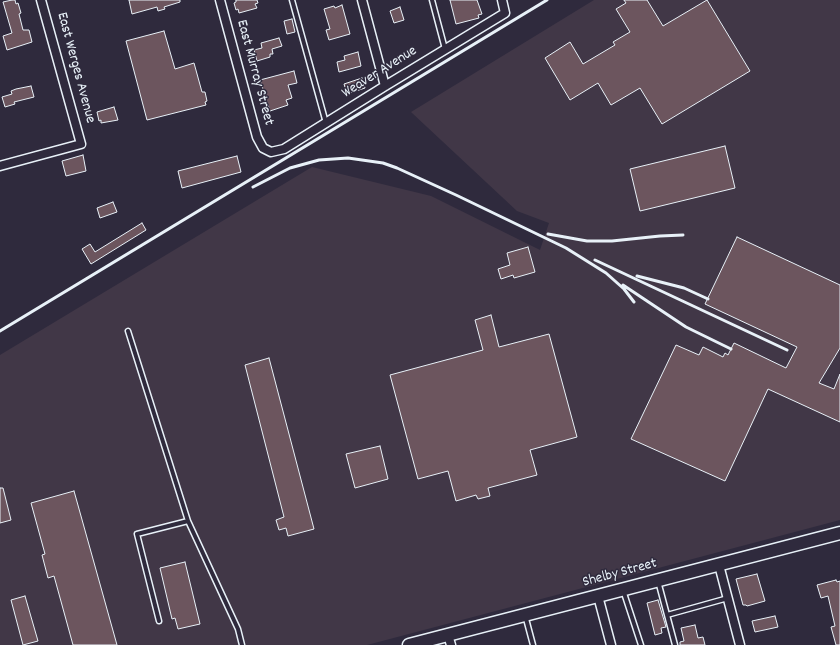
<!DOCTYPE html>
<html>
<head>
<meta charset="utf-8">
<style>
  body { margin:0 }
  canvas { display:block; background:#2f2a3d }
</style>
</head>
<body>
<canvas width="840" height="645"></canvas>
<script>
const c = document.querySelector('canvas').getContext('2d');
c.lineJoin = 'round';
function paint(path, color) { c.fillStyle = color; c.fill(path, 'evenodd'); }
const shape = rows => new Path2D(rows.map(r => 'M' + r).join(''));
function stroke(path, color, width, dash) { c.strokeStyle = color; c.lineWidth = width; c.lineCap = dash ? 'butt' : 'round'; c.setLineDash(dash || []); c.stroke(path); }
function write(font, color, halo, rows, align = 'center') {
  c.font = font + ' Dekko,sans-serif'; c.lineWidth = 3; c.setLineDash([]); c.textBaseline = 'middle'; c.strokeStyle = halo; c.fillStyle = color; for (const [text, x, y, turn = 0] of rows) {
    c.save(); c.translate(x, y); c.rotate((+turn || 0) * Math.PI / 180); c.textAlign = isNaN(turn) ? turn : align; if (halo) c.strokeText(text, 0, 0); c.fillText(text, 0, 0); c.restore();
  }
}
paint(shape([
  [594,0,840,0,840,520,367,645,0,645,0,355,312,167,431,196,540,250,549,223,517,211,411,112]
]), '#413747');
const building = shape([
  [12,0,15,0,16,4,18,3,21,13,19,14,23,30,29,30,32,42,7,50,3,36,12,33,3,2,12,0],
  [129,0,180,0,180,2,164,7,165,9,158,11,157,7,132,14,129,0],
  [236,0,257,0,258,3,255,4,257,8,239,13,238,9,236,10,234,3,236,2,236,0],
  [450,0,477,0,482,14,478,15,479,18,456,24,450,0],
  [624,0,647,0,663,26,707,0,750,71,662,124,640,88,611,105,598,83,570,100,545,58,570,42,583,64,615,45,613,42,630,32,616,9,626,3,624,0],
  [342,5,350,34,329,40,326,30,330,29,324,9,334,6,335,8,342,5],
  [400,7,404,20,394,23,390,11,400,7],
  [292,19,295,32,287,34,284,21,292,19],
  [164,31,175,69,194,63,202,92,205,92,207,101,205,102,206,105,147,120,126,41,164,31],
  [279,38,282,46,272,49,273,54,270,54,270,57,257,61,254,50,262,48,261,43,279,38],
  [358,52,361,66,339,72,337,62,345,60,344,56,358,52],
  [294,71,297,83,288,85,292,98,286,100,288,105,270,111,260,80,294,71],
  [362,78,365,88,347,94,344,84,362,78],
  [31,86,34,97,14,102,15,104,5,107,2,97,12,94,11,91,16,89,31,86],
  [114,107,118,120,101,123,101,120,99,121,97,112,114,107],
  [725,146,735,188,640,211,630,169,725,146],
  [83,155,86,171,66,176,62,161,83,155],
  [237,156,241,172,182,188,178,171,237,156],
  [113,202,117,212,100,218,97,208,113,202],
  [142,223,146,230,91,264,82,249,90,244,95,252,142,223],
  [737,237,840,285,840,348,819,383,834,389,840,374,840,422,768,389,725,481,631,439,676,345,699,355,703,347,723,357,725,353,728,355,734,343,786,368,797,347,705,304,737,237],
  [528,247,535,272,514,278,513,275,501,279,498,269,510,265,507,253,528,247],
  [491,315,499,347,549,334,577,437,530,450,537,475,488,488,490,496,478,499,476,495,456,501,448,471,418,479,390,375,483,350,475,320,491,315],
  [269,358,314,529,288,536,286,528,279,530,276,520,284,517,245,365,269,358],
  [380,446,388,479,355,488,346,454,380,446],
  [0,488,3,488,11,520,0,523,0,488],
  [74,491,117,645,73,645,54,576,48,578,42,555,45,554,31,503,74,491],
  [185,562,200,624,178,629,175,618,172,619,160,568,185,562],
  [757,574,765,601,747,606,746,605,743,605,736,579,757,574],
  [836,580,837,582,840,581,840,645,836,645,831,627,835,626,828,596,821,598,817,585,836,580],
  [25,596,38,641,23,645,11,600,25,596],
  [658,600,666,627,661,628,662,633,655,635,647,603,658,600],
  [775,616,778,627,755,632,752,621,775,616],
  [695,625,698,638,703,637,705,645,680,645,680,642,684,641,681,628,695,625]
]);
paint(building, '#6c555e');
stroke(building, '#e8f1f8', 1);
const service = shape([
  [292,0,326,123],
  [432,0,445,49],
  [128,331,188,521],
  [658,581,675,645],
  [623,590,641,645],
  [525,615,533,645],
  [667,615,728,598],
  [159,621,137,534,188,521,238,629,242,645]
]);
const minor = shape([
  [220,0,257,137,263,148,271,152,284,149,385,86,505,13,502,0],
  [362,0,385,86],
  [0,166,81,144,41,0],
  [719,565,740,645],
  [598,596,611,645],
  [448,635,451,645]
]);
const secondary = shape([
  [409,645,840,533]
]);
stroke(service, '#e8f1f8', 7);
stroke(minor, '#e8f1f8', 11);
stroke(secondary, '#e8f1f8', 15);
stroke(service, '#2f2a3d', 4);
stroke(minor, '#2f2a3d', 8);
stroke(secondary, '#2f2a3d', 12);
stroke(shape([
  [253,187,290,168,319,160,348,158,383,163,397,168,456,195,566,248,606,273,624,289,634,302],
  [548,234,587,241,612,241,660,236,683,235],
  [595,260,787,350],
  [637,276,684,288,708,299],
  [623,285,686,327,731,349],
  [0,331,547,0]
]), '#e8f1f8', 3);
write('15px', '#e8f1f8', '#2f2a3d', [
  ["East Werges Avenue",75,68,75],
  ["East Murray Street",254,73,75],
  ["Weaver Avenue",380,73,-32],
  ["Shelby Street",620,574,-15]
]);
</script>
</body>
</html>
